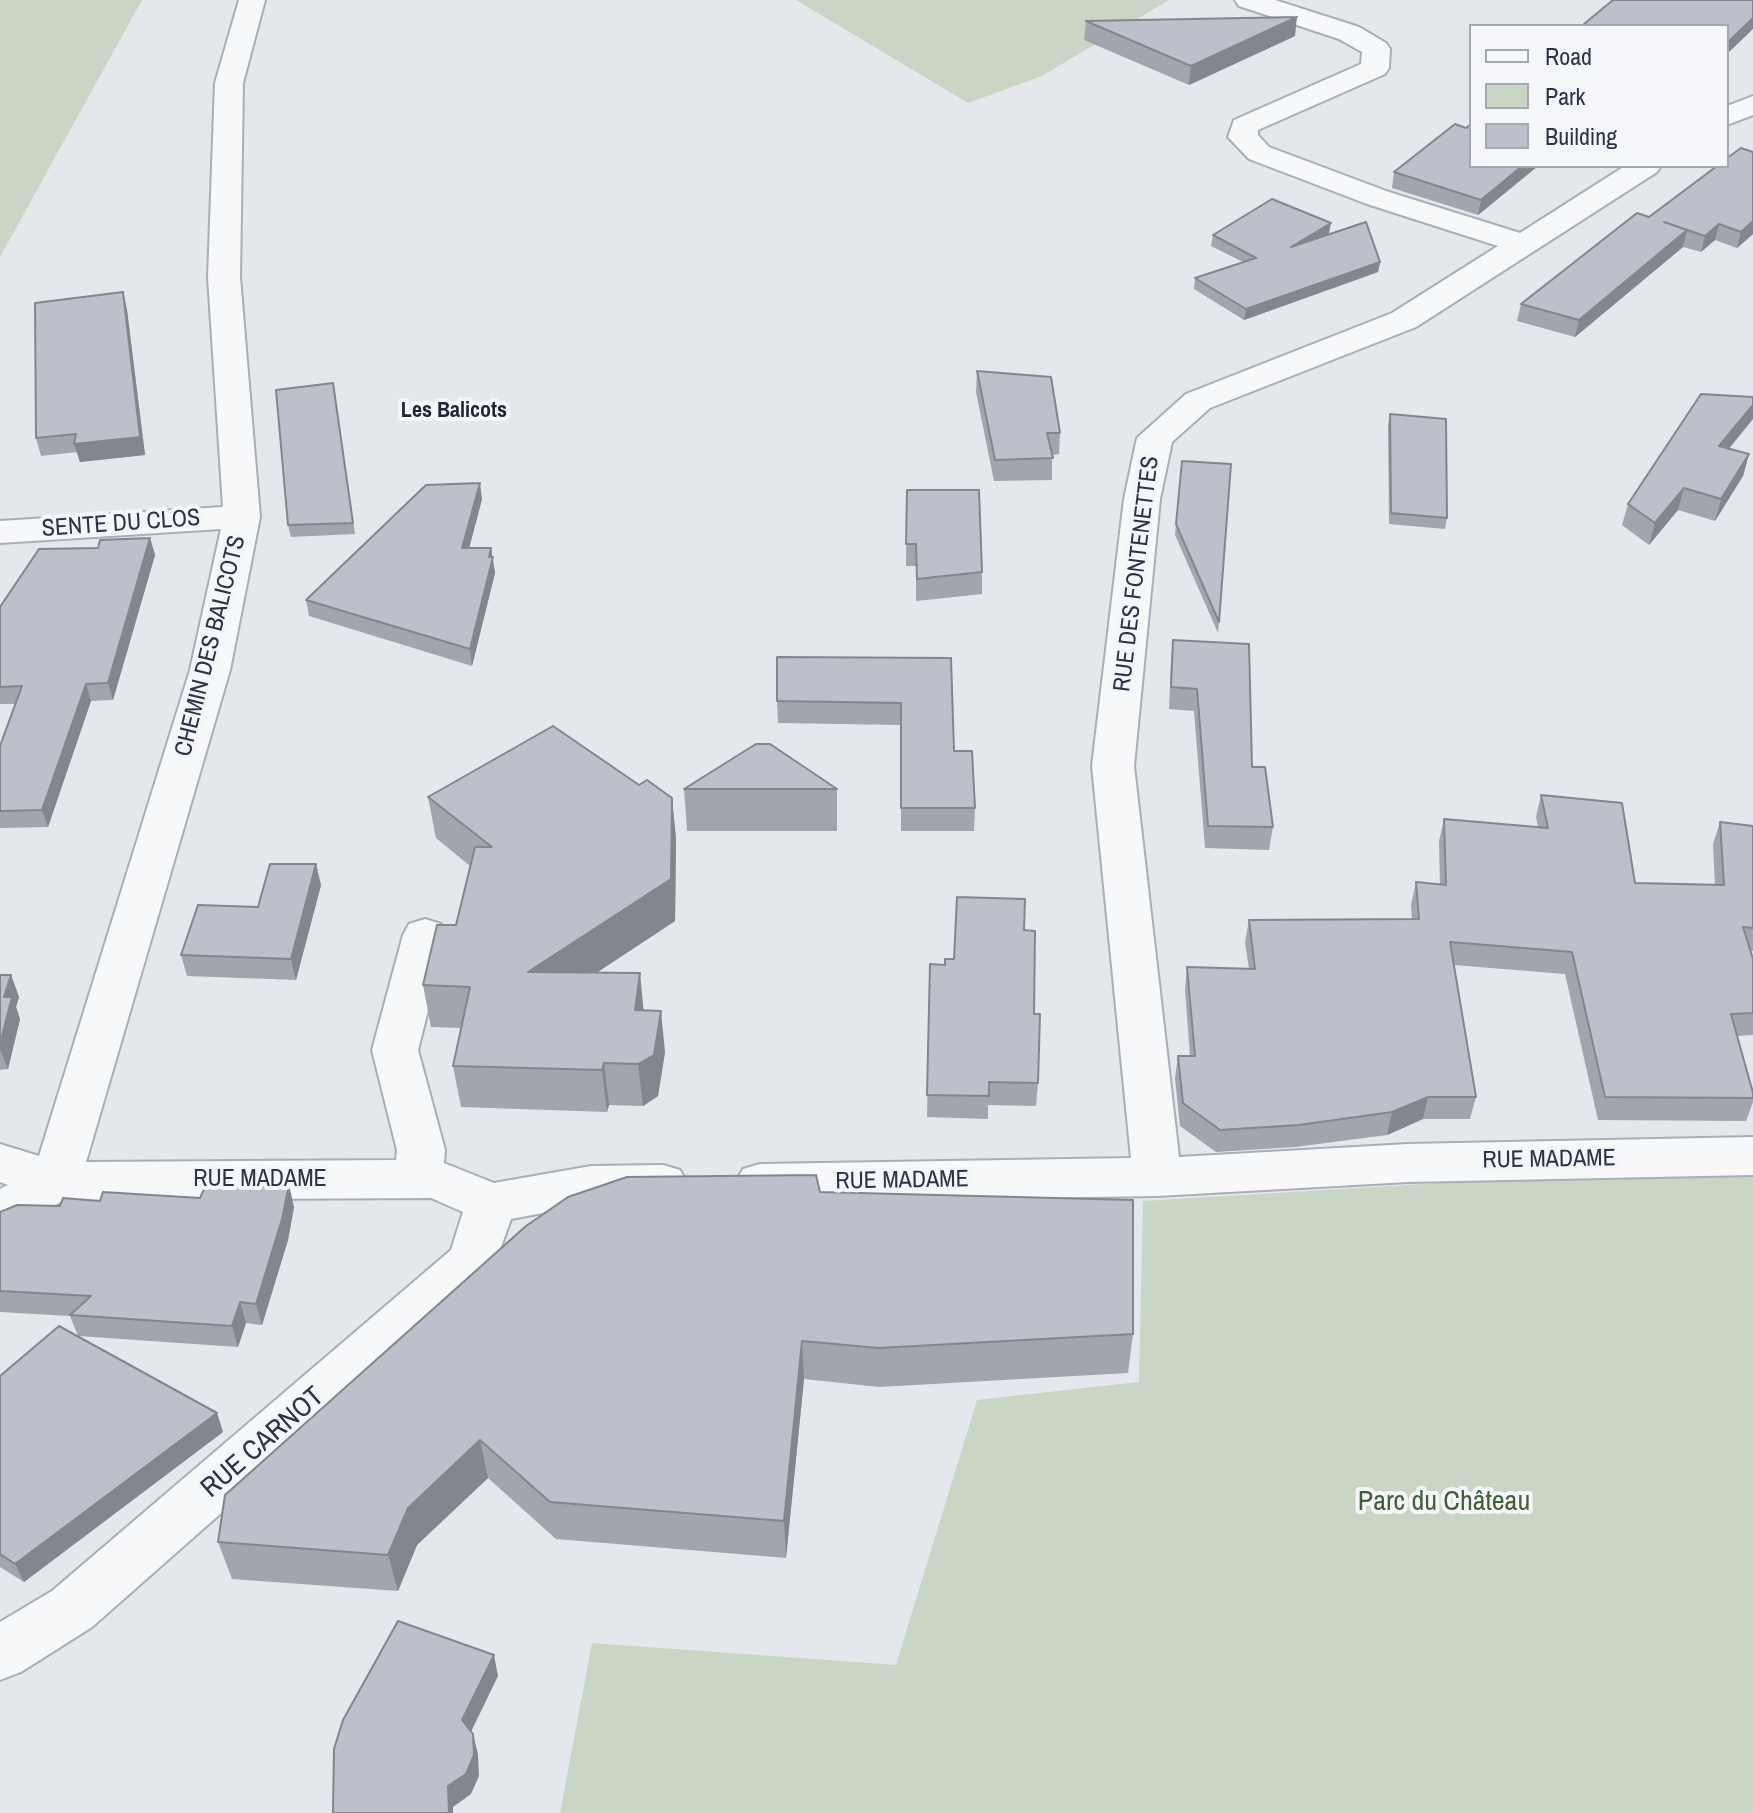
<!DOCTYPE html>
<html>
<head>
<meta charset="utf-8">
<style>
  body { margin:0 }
  #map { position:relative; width:1753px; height:1813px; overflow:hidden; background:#e4e7ec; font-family:"Archivo Narrow",sans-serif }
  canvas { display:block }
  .legend { position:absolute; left:1469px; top:24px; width:260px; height:144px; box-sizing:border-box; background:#f4f6f9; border:2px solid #a4a8b1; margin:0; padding:10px 14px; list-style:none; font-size:24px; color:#2b3445 }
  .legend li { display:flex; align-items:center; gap:16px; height:40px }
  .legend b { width:40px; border:2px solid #a4a8b1 }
</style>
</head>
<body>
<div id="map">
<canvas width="1753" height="1813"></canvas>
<ul class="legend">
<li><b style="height:10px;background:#f7f8fa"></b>Road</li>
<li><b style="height:22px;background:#c9d6c5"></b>Park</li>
<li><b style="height:22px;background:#bbc0ca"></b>Building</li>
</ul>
</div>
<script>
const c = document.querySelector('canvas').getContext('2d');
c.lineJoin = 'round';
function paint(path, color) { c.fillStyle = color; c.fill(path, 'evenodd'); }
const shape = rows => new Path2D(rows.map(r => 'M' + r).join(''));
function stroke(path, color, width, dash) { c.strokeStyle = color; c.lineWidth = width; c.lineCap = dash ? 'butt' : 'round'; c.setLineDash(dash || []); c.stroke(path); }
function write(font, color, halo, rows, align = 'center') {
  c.font = font + ' "Archivo Narrow",sans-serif'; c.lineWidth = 8; c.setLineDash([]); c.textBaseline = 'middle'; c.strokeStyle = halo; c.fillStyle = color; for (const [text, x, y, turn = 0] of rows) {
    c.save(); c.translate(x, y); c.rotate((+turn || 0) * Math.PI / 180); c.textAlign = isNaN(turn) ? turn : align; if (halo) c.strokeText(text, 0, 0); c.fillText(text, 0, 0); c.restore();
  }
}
paint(shape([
  [0,0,142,0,0,257],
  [796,0,1169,0,1042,76,968,103],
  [1753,1156,1753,1813,560,1813,592,1643,896,1665,977,1400,1139,1382,1143,1201,1490,1180]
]), '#c9d6c5');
const minor = shape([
  [239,0,265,0,243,83,240,277,260,517,230,670,86,1162,396,1160,397,1150,372,1050,403,935,409,924,425,919,441,924,447,935,418,1050,445,1150,444,1163,494,1183,591,1166,663,1165,680,1170,688,1184,680,1198,663,1203,591,1204,511,1219,491,1275,92,1627,21,1672,0,1680,0,1622,52,1591,451,1250,463,1212,431,1198,64,1200,18,1227,0,1233,0,1189,8,1185,0,1182,0,1144,39,1156,190,670,221,529,0,543,0,521,223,507,208,277,215,83,239,0],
  [1235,0,1275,0,1359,27,1386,43,1390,49,1389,68,1385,74,1258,130,1258,135,1269,147,1389,192,1520,233,1625,166,1661,166,1657,172,1416,327,1210,408,1172,442,1160,499,1134,766,1179,1157,1408,1144,1753,1137,1753,1175,1408,1182,1157,1196,760,1202,743,1197,735,1183,743,1169,760,1164,1131,1158,1092,766,1124,499,1137,438,1186,394,1392,313,1498,246,1367,204,1249,159,1228,137,1234,120,1361,64,1362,52,1339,39,1239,6,1235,0],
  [1753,96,1753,115,1727,125,1727,106,1753,96]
]);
stroke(minor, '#a9aeb7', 4);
paint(minor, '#f7f8fa');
paint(shape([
  [1086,21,1295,36,1189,85,1084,40],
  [1466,128,1538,166,1478,215,1392,188,1394,172],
  [1717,166,1753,234,1737,248,1715,240,1701,252,1683,247,1575,337,1517,321,1521,304,1649,217],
  [1329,233,1326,235,1380,262,1378,272,1244,320,1194,289,1195,278,1243,262,1211,246,1213,235],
  [123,292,127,310,145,455,80,462,77,452,41,456,36,438],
  [977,371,1060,433,1059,454,1052,455,1052,480,994,481,976,392],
  [335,394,355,534,291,537,288,525],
  [1390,414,1447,518,1445,529,1389,524,1388,425],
  [1753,419,1729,449,1749,454,1743,476,1715,521,1678,510,1649,545,1622,525,1628,504],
  [1182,461,1219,622,1218,633,1175,535],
  [907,490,982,572,982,594,916,601,916,566,906,566],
  [482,499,469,548,491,548,495,573,472,666,309,616,306,600],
  [150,538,155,555,113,700,91,701,48,827,0,828,0,746,16,704,0,704,0,607,98,548],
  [1173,640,1252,767,1273,827,1269,850,1205,848,1194,711,1169,709,1171,662],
  [951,658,954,751,975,808,974,831,901,831,901,725,778,723,777,701],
  [639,785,672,798,676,839,675,921,596,973,643,1010,665,1052,658,1096,643,1106,609,1105,607,1112,461,1107,453,1066,461,1028,431,1027,423,985,456,925,470,866,436,838,428,797],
  [684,789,837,789,837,831,687,831],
  [1541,795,1635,883,1715,885,1713,844,1720,822,1753,826,1753,951,1750,951,1753,959,1753,1035,1737,1036,1753,1093,1753,1102,1746,1121,1598,1120,1565,974,1454,965,1476,1097,1470,1119,1423,1119,1387,1135,1295,1147,1216,1152,1180,1126,1175,1078,1178,1056,1190,1056,1185,990,1187,967,1249,969,1245,942,1249,920,1412,919,1411,905,1416,882,1440,885,1439,841,1444,819,1538,827,1536,817],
  [321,885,296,980,187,976,181,955,258,907],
  [1024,930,1034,1014,1038,1083,1036,1106,988,1105,988,1119,927,1117,930,964,945,965,954,959],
  [0,975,11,975,19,997,16,1007,20,1019,8,1069,0,1070],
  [820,1192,1133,1334,1128,1373,879,1387,804,1379,786,1558,556,1539,488,1478,417,1545,398,1591,232,1579,218,1542],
  [100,1201,294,1207,288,1240,262,1325,246,1323,238,1347,78,1336,70,1316,0,1312,0,1212],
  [0,1376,223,1432,24,1582,0,1567]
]), '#a1a5ae');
paint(shape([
  [1297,17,1295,36,1189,85,1191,66],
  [1753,18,1753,29,1727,54,1727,43],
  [1522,166,1538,166,1478,215,1481,200],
  [1753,221,1753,234,1737,248,1741,232],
  [1331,223,1329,233,1289,257,1291,247],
  [1719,224,1715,240,1701,252,1705,236],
  [1687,230,1683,247,1575,337,1579,320],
  [1380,262,1378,272,1244,320,1246,309],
  [123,292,127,310,145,455,80,462,74,444],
  [1753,405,1753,419,1713,467,1719,446],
  [1749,454,1743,476,1715,521,1721,499],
  [480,483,482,499,465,564,462,548],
  [1684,488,1678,510,1649,545,1655,523],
  [150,538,155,555,113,700,108,683],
  [491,548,495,573,472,666,470,649],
  [86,684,91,701,48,827,42,810],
  [672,798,676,839,675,921,534,1014,528,972],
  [316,864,321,885,296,980,291,959],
  [640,973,644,1015,635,1010],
  [11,975,19,997,16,1007,20,1019,8,1069,0,1049,0,1044,4,997],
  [661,1011,665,1052,658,1096,643,1106,638,1064],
  [604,1063,609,1105,607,1112,602,1070],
  [1428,1097,1423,1119,1387,1135,1392,1112],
  [289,1185,294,1207,288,1240,262,1325,256,1304],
  [240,1302,246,1323,238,1347,232,1326],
  [802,1341,804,1379,786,1558,784,1521],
  [217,1413,223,1432,24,1582,15,1564],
  [480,1440,488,1478,417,1545,398,1591,388,1555,408,1508],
  [494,1655,498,1676,467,1740,462,1720],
  [473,1734,478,1754,479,1776,471,1794,453,1807,453,1813,449,1813,448,1786]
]), '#83868d');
const building = shape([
  [1613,0,1753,0,1753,18,1727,43,1727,26,1592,26,1584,24,1613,0],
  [1297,17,1191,66,1086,21,1297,17],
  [1455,124,1466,128,1471,124,1471,166,1522,166,1481,200,1394,172,1455,124],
  [1741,148,1753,152,1753,221,1741,232,1719,224,1705,236,1664,222,1687,230,1579,320,1521,304,1637,213,1649,217,1717,166,1727,166,1727,158,1741,148],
  [1272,199,1331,223,1291,247,1366,222,1380,262,1246,309,1195,278,1256,258,1213,235,1272,199],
  [123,292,140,437,74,444,76,434,36,438,35,303,123,292],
  [977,371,1051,377,1060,433,1047,433,1053,458,995,460,977,371],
  [333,383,353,523,288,525,276,390,333,383],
  [1701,394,1753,397,1753,405,1719,446,1749,454,1721,499,1684,488,1655,523,1628,504,1701,394],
  [1390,414,1446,419,1447,518,1391,513,1390,414],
  [1182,461,1231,464,1219,622,1176,524,1182,461],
  [480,483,462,548,491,548,489,557,493,557,470,649,306,600,426,485,480,483],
  [907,490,979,490,982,572,917,579,916,544,906,544,907,490],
  [150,538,108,683,86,684,42,810,0,811,0,746,22,686,0,687,0,607,39,549,98,548,100,540,150,538],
  [1173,640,1249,644,1252,767,1265,767,1273,827,1208,826,1197,689,1171,687,1173,640],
  [777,657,951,658,954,751,972,751,975,808,901,808,901,703,777,701,777,657],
  [553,726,639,785,647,780,672,798,671,879,528,972,640,973,635,1010,661,1011,654,1055,638,1064,604,1063,602,1070,453,1066,470,987,423,985,437,925,456,925,475,847,492,847,428,797,553,726],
  [756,744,770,744,837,789,684,789,756,744],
  [1541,795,1622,803,1635,883,1724,885,1720,822,1753,826,1753,928,1743,927,1753,959,1753,1013,1731,1014,1753,1093,1753,1098,1605,1097,1572,952,1450,942,1476,1097,1428,1097,1392,1112,1299,1125,1220,1130,1183,1103,1178,1056,1195,1056,1187,967,1255,969,1249,920,1419,919,1416,882,1446,885,1444,819,1548,828,1541,795],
  [270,864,316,864,291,959,181,955,198,905,258,907,270,864],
  [957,897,1025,899,1024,930,1035,931,1034,1014,1040,1014,1038,1083,989,1082,989,1096,927,1095,930,964,945,965,945,959,954,959,957,897],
  [0,975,11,975,4,997,12,997,0,1044,0,975],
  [816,1175,820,1192,1133,1200,1133,1334,879,1348,802,1341,784,1521,550,1502,480,1440,408,1508,388,1555,218,1542,225,1495,526,1226,568,1197,627,1177,816,1175],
  [289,1185,282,1219,256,1304,240,1302,232,1326,70,1315,91,1296,0,1291,0,1212,17,1205,60,1206,63,1198,100,1201,103,1192,200,1198,205,1187,289,1185],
  [59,1326,217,1413,15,1564,0,1554,0,1376,59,1326],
  [398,1621,494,1655,462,1720,473,1734,474,1755,466,1774,448,1786,449,1813,333,1813,334,1749,343,1720,398,1621]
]);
paint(building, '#bbc0ca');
stroke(building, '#83868d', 2);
write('bold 22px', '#1d2536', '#f4f6f9', [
  ["Les Balicots",454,411]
]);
write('24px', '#2b3445', '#f4f6f9', [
  ["SENTE DU CLOS",121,524,-4],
  ["RUE DES FONTENETTES",1137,574,-83],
  ["CHEMIN DES BALICOTS",211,646,-76],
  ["RUE MADAME",1549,1160,-1],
  ["RUE MADAME",260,1180],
  ["RUE MADAME",902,1181,-1]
]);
write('28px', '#2b3445', '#f4f6f9', [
  ["RUE CARNOT",263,1443,-41]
]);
write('28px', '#3f6138', '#f4f6f9', [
  ["Parc du Château",1444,1502]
]);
</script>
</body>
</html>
